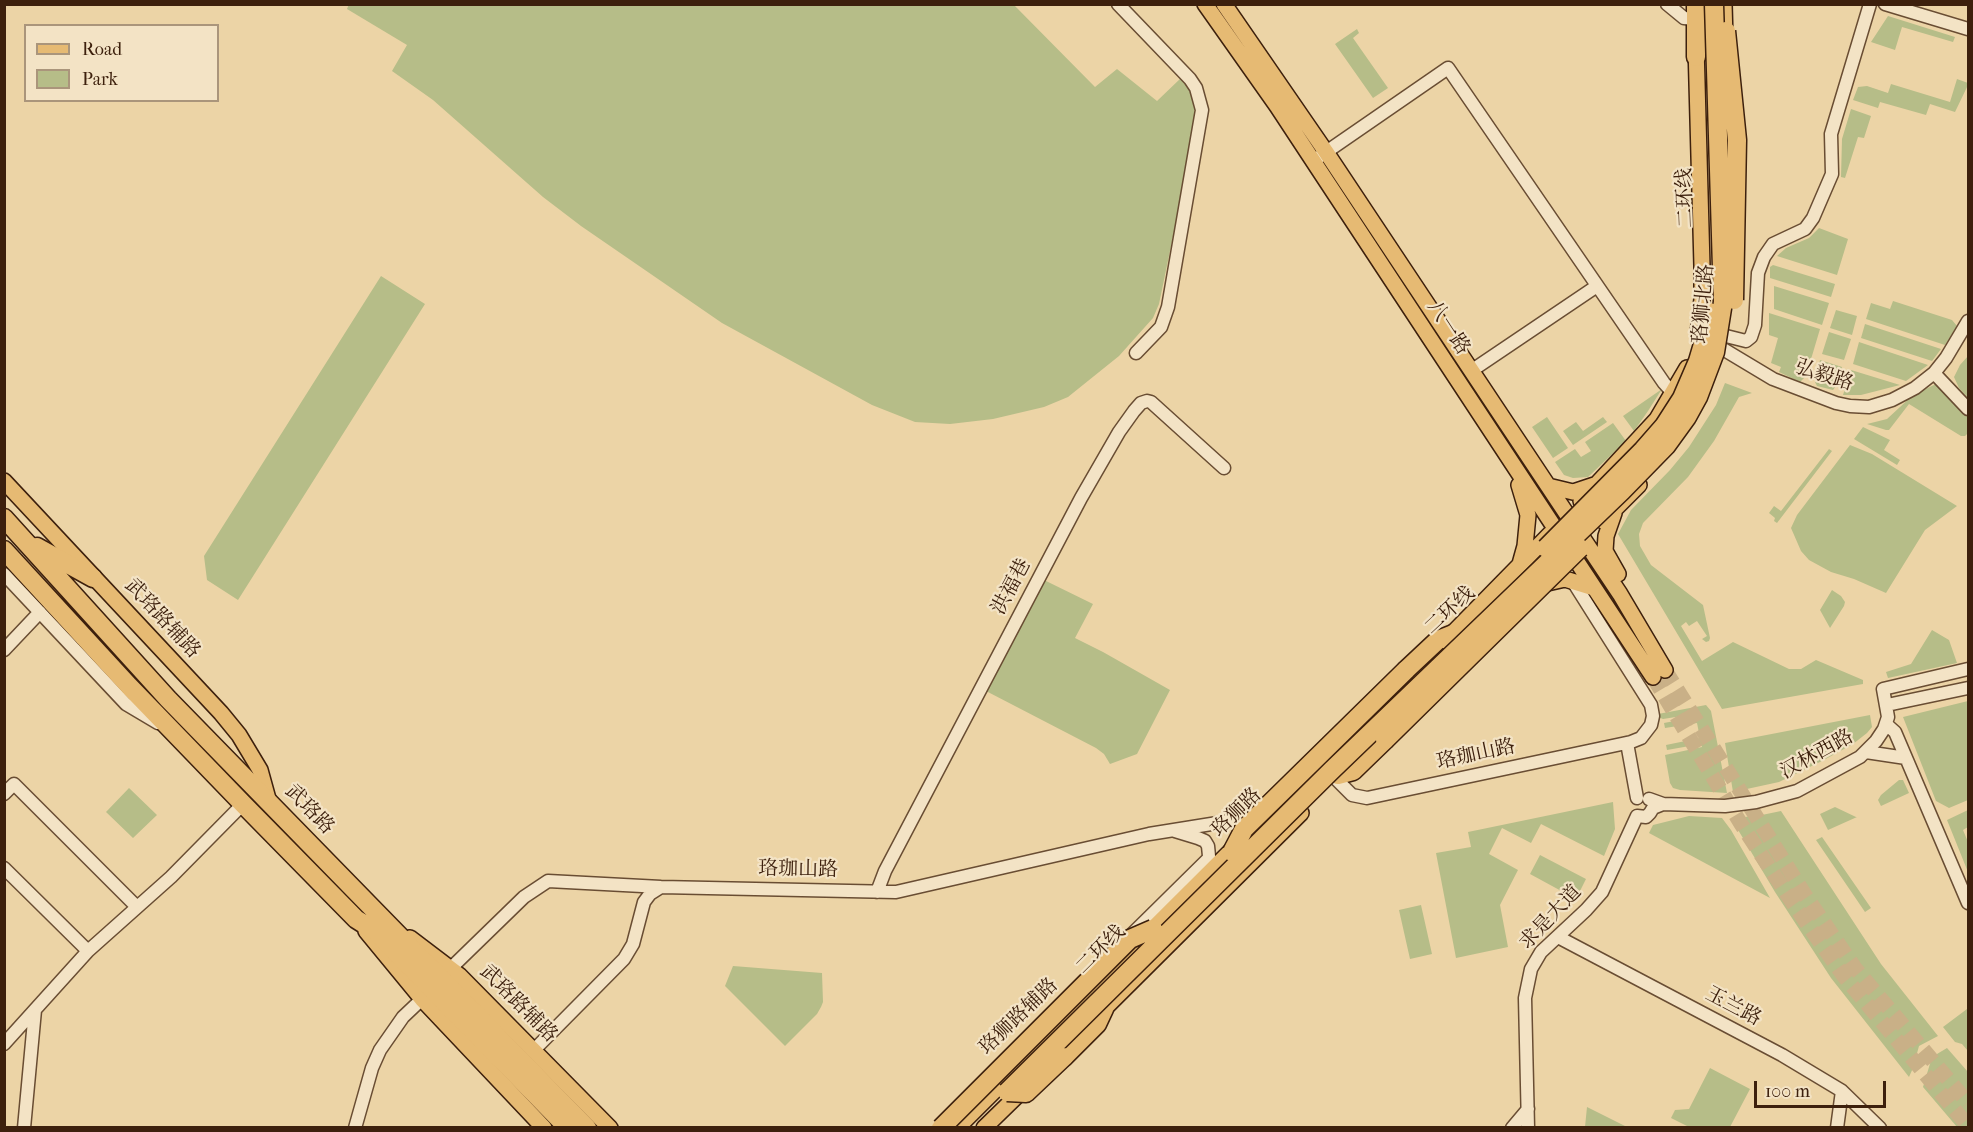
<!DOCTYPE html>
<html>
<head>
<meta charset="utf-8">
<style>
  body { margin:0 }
  #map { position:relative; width:1973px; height:1132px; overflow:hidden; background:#ecd4a6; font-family:"IM FELL French Canon",serif }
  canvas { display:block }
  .frame { position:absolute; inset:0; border:6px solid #3d200d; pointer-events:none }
  .legend { position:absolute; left:24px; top:24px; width:195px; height:78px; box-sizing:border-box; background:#f3e3c5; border:2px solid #aa957b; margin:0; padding:8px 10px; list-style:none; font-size:18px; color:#3d200d }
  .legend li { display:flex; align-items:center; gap:12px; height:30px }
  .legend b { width:30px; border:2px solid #aa957b }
  .scale { position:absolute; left:1754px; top:1081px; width:132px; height:27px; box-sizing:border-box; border:3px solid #3d200d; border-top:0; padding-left:8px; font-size:18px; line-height:21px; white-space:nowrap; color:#3d200d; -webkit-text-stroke:4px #f3e3c5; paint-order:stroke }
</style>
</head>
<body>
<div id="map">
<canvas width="1973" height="1132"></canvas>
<div class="frame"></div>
<ul class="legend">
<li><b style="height:8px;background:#e6ba73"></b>Road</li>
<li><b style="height:16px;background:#b6bd88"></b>Park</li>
</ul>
<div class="scale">100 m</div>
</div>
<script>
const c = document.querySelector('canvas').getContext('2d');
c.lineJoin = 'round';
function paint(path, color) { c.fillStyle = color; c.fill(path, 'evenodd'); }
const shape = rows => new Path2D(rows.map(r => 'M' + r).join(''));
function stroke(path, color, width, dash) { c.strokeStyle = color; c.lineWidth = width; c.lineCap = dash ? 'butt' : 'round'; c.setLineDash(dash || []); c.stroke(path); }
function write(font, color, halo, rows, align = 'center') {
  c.font = font + ' "IM FELL French Canon","Noto Serif SC",serif'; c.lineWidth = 4.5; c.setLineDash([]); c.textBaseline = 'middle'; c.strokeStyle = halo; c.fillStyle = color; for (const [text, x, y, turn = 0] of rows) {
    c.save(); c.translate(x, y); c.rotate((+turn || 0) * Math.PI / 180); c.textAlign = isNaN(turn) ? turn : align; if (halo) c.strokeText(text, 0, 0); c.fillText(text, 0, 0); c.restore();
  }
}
paint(shape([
  [349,4,1014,5,1095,87,1117,69,1157,101,1181,78,1192,95,1195,115,1182,193,1159,304,1153,318,1119,356,1068,397,1044,407,993,419,950,424,915,422,872,405,722,323,581,226,543,197,433,100,392,71,407,45,347,9],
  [1888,16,1955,37,1953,42,1902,27,1895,50,1871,42],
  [1357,29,1359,33,1353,38,1388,88,1373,98,1335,44],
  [1957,79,1968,83,1968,85,1955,112,1930,104,1926,115,1880,102,1878,108,1853,100,1858,87,1867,86,1888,93,1891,84,1950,102],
  [1851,109,1871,116,1864,138,1858,137,1845,178,1841,177,1842,139],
  [1819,228,1848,239,1837,275,1777,256,1786,248,1809,238],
  [1773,265,1835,284,1831,297,1770,278,1770,267],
  [381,276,425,304,238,600,207,580,204,556],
  [1774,286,1829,303,1822,325,1774,309],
  [1893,301,1952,320,1957,326,1945,345,1866,319,1871,303,1890,309],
  [1836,310,1857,316,1852,335,1830,328],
  [1769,313,1820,329,1806,376,1800,382,1779,372,1781,367,1771,363,1778,338,1769,335],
  [1865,324,1941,349,1932,361,1861,338],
  [1829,332,1851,339,1844,360,1822,354],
  [1859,342,1928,365,1906,381,1853,364],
  [1968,356,1968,398,1959,388,1954,377,1960,365],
  [1820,360,1842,367,1836,386,1833,390,1817,386,1815,382],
  [1851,370,1900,385,1861,395,1843,395],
  [1725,383,1752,393,1739,397,1714,441,1688,477,1643,523,1639,534,1640,546,1651,565,1703,605,1710,638,1709,641,1706,642,1702,639,1707,636,1697,621,1689,626,1686,622,1681,626,1702,661,1733,642,1789,669,1801,669,1816,660,1863,680,1863,684,1722,709,1618,534,1631,510,1670,470,1689,447,1716,405],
  [1936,384,1968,416,1968,433,1965,436,1961,436,1909,404,1889,430,1886,430,1867,424,1887,419,1913,395],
  [1662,389,1648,411,1634,431,1623,416],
  [1547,417,1568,448,1553,458,1532,427],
  [1603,417,1607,422,1573,445,1563,431,1576,422,1583,431],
  [1613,423,1626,441,1588,477,1573,478,1564,475,1555,462,1575,449,1581,457,1591,451,1585,442],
  [1863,427,1890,440,1884,450,1900,460,1897,465,1854,439],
  [1850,445,1872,454,1957,506,1925,530,1886,593,1854,579,1831,572,1809,560,1801,551,1791,528,1797,515],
  [1829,449,1832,451,1777,523,1774,521,1775,518,1769,513,1774,506,1781,511],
  [1044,580,1093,604,1075,638,1103,652,1170,690,1137,754,1110,764,1104,754,1096,748,986,691],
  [1832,590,1841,596,1845,602,1844,606,1830,628,1820,610],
  [1932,630,1949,640,1957,663,1888,678,1886,672,1911,664],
  [1968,701,1968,800,1949,808,1936,801,1903,717],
  [1706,705,1711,711,1727,793,1680,790,1673,788,1670,783,1665,755,1702,747,1701,744,1667,750,1666,745,1700,738,1697,723,1665,728,1664,723,1695,717,1695,714,1663,719,1658,717,1658,714],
  [1870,715,1872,727,1867,733,1853,744,1822,761,1779,782,1733,792,1725,743],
  [1899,780,1903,780,1909,793,1881,806,1878,800,1881,795],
  [129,788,157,815,133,838,106,812],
  [1613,802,1615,829,1604,856,1541,824,1531,843,1502,828,1489,854,1518,870,1500,905,1508,947,1456,958,1436,853,1471,847,1468,832],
  [1835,807,1856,817,1857,817,1828,830,1820,814],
  [1968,810,1968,827,1963,830,1968,842,1968,872,1947,820],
  [1781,811,1881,964,1938,1036,1919,1046,1913,1068,1909,1077,1831,978,1775,892,1731,818,1757,816],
  [1689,816,1722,818,1731,830,1770,898,1649,833,1653,825],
  [1822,837,1871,908,1865,912,1816,840],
  [1540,855,1586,879,1576,899,1530,874],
  [1421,905,1432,954,1410,959,1399,910],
  [733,966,822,973,823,1002,821,1007,817,1014,785,1046,725,986],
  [1967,1009,1968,1011,1968,1051,1962,1044,1955,1042,1943,1027],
  [1947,1048,1968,1072,1968,1127,1957,1127,1923,1087,1932,1057],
  [1710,1068,1750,1089,1730,1127,1689,1127,1671,1118,1675,1110,1689,1109],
  [1587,1107,1627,1127,1585,1127]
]), '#b6bd88');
stroke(shape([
  [1665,670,1805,895,1855,968,1968,1103],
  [1653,677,1741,824,1792,902,1843,975,1968,1126]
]), '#c9b087', 15, [15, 8]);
const minor = shape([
  [1118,4,1190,79,1196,88,1202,110,1168,307,1161,327,1136,353],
  [1667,4,1684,18,1695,19],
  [1885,4,1968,29],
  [1319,157,1448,68,1664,383,1673,393],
  [1726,336,1746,341,1751,337,1755,325,1758,273,1764,257,1773,244,1805,229,1813,218,1832,174,1831,134,1870,4],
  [1723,349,1773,379,1836,403,1850,406,1869,407,1892,400,1915,388,1934,373,1946,358,1968,321],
  [1471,371,1597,286],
  [1934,373,1968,409],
  [4,574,126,704,158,723],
  [4,650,40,612],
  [1887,705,1968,688],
  [1886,724,1895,732,1968,903],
  [1627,743,1637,798],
  [1866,752,1906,758],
  [1335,778,1352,795,1367,798,1631,742,1641,738,1651,725,1653,716,1651,705,1572,580],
  [4,794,14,784,137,907],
  [1649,799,1663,804,1725,806,1756,802,1797,791,1860,757,1876,741,1884,729,1888,717,1883,689,1968,669],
  [1637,816,1646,817,1650,813,1653,808,1663,804],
  [1175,831,1198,838,1205,841,1208,846,1210,866],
  [4,868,88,951],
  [877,892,885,871,1081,498,1119,432,1134,411,1141,403,1147,401,1151,402,1224,468],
  [1131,935,1209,858],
  [1558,937,1782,1055,1842,1091,1880,1128],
  [451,968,524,897,548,881,661,887,896,892,1149,834,1230,821,1260,811],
  [4,1044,88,951,171,877,243,804],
  [534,1050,624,959,633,944,644,902,650,894,661,887],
  [24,1128,35,1010],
  [355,1128,372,1068,380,1050,403,1017,422,999],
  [1512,1128,1528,1109],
  [1528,1128,1525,998,1531,969,1541,952,1586,910,1602,892,1637,816],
  [1837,1128,1842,1091]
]);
const major = shape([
  [1205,4,1277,106,1653,677],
  [1224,4,1326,152,1584,540,1620,594,1665,670],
  [1724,4,1725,40],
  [1696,46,1702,266,1702,299,1698,334],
  [4,481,221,713,239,735,260,770,268,799],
  [1519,485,1528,515,1525,546,1520,564],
  [1548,486,1573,492,1594,485],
  [1581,501,1657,419,1687,368],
  [1614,513,1606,536,1605,551,1618,574],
  [1603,521,1639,485],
  [1543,584,1565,579,1594,588],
  [1445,641,1550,534],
  [366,931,422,999,544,1128],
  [410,938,460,976,610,1128],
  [1097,1016,1301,813],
  [984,1128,1025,1088]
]);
const highway = shape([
  [1696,57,1696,4],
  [4,518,168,699,587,1128],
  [37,547,93,578],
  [4,550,129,686,243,804,356,919,375,931,568,1128],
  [1406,670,1438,640,1453,634],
  [1338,775,1353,771,1385,740],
  [1064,1057,1097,1024,1104,1009],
  [955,1128,1232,852]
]);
stroke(minor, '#694d33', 15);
stroke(major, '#3d200d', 18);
stroke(highway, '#3d200d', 21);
stroke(minor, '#f3e3c5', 12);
stroke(major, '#e6ba73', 15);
stroke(highway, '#e6ba73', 18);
const highwayBridge = shape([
  [1726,31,1737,140,1734,300],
  [1546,548,1643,450,1664,426,1682,398,1698,361,1706,334,1710,312],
  [1385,740,1580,548],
  [1232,852,1244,829,1406,670],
  [1007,1092,1332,770,1622,491,1666,446,1687,417,1698,397,1715,352,1723,302,1714,4],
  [1007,1092,1026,1093,1064,1057],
  [941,1128,1130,939,1153,929]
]);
stroke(highwayBridge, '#3d200d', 21, []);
stroke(highwayBridge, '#e6ba73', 18);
write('20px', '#3d200d', '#f3e3c5', [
  ["二环线",1686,198,-92],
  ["珞狮北路",1704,304,-85],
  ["八一路",1448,328,57],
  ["弘毅路",1824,376,18],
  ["洪福巷",1012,587,-62],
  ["二环线",1450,611,-43],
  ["武珞路辅路",162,619,47],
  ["珞珈山路",1476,755,-12],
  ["汉林西路",1817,755,-29],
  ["武珞路",309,810,46],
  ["珞狮路",1237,813,-44],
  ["珞珈山路",798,870,1],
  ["求是大道",1551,918,-47],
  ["二环线",1101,950,-45],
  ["武珞路辅路",518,1004,45],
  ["玉兰路",1733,1007,28],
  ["珞狮路辅路",1019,1017,-44]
]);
</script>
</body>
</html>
